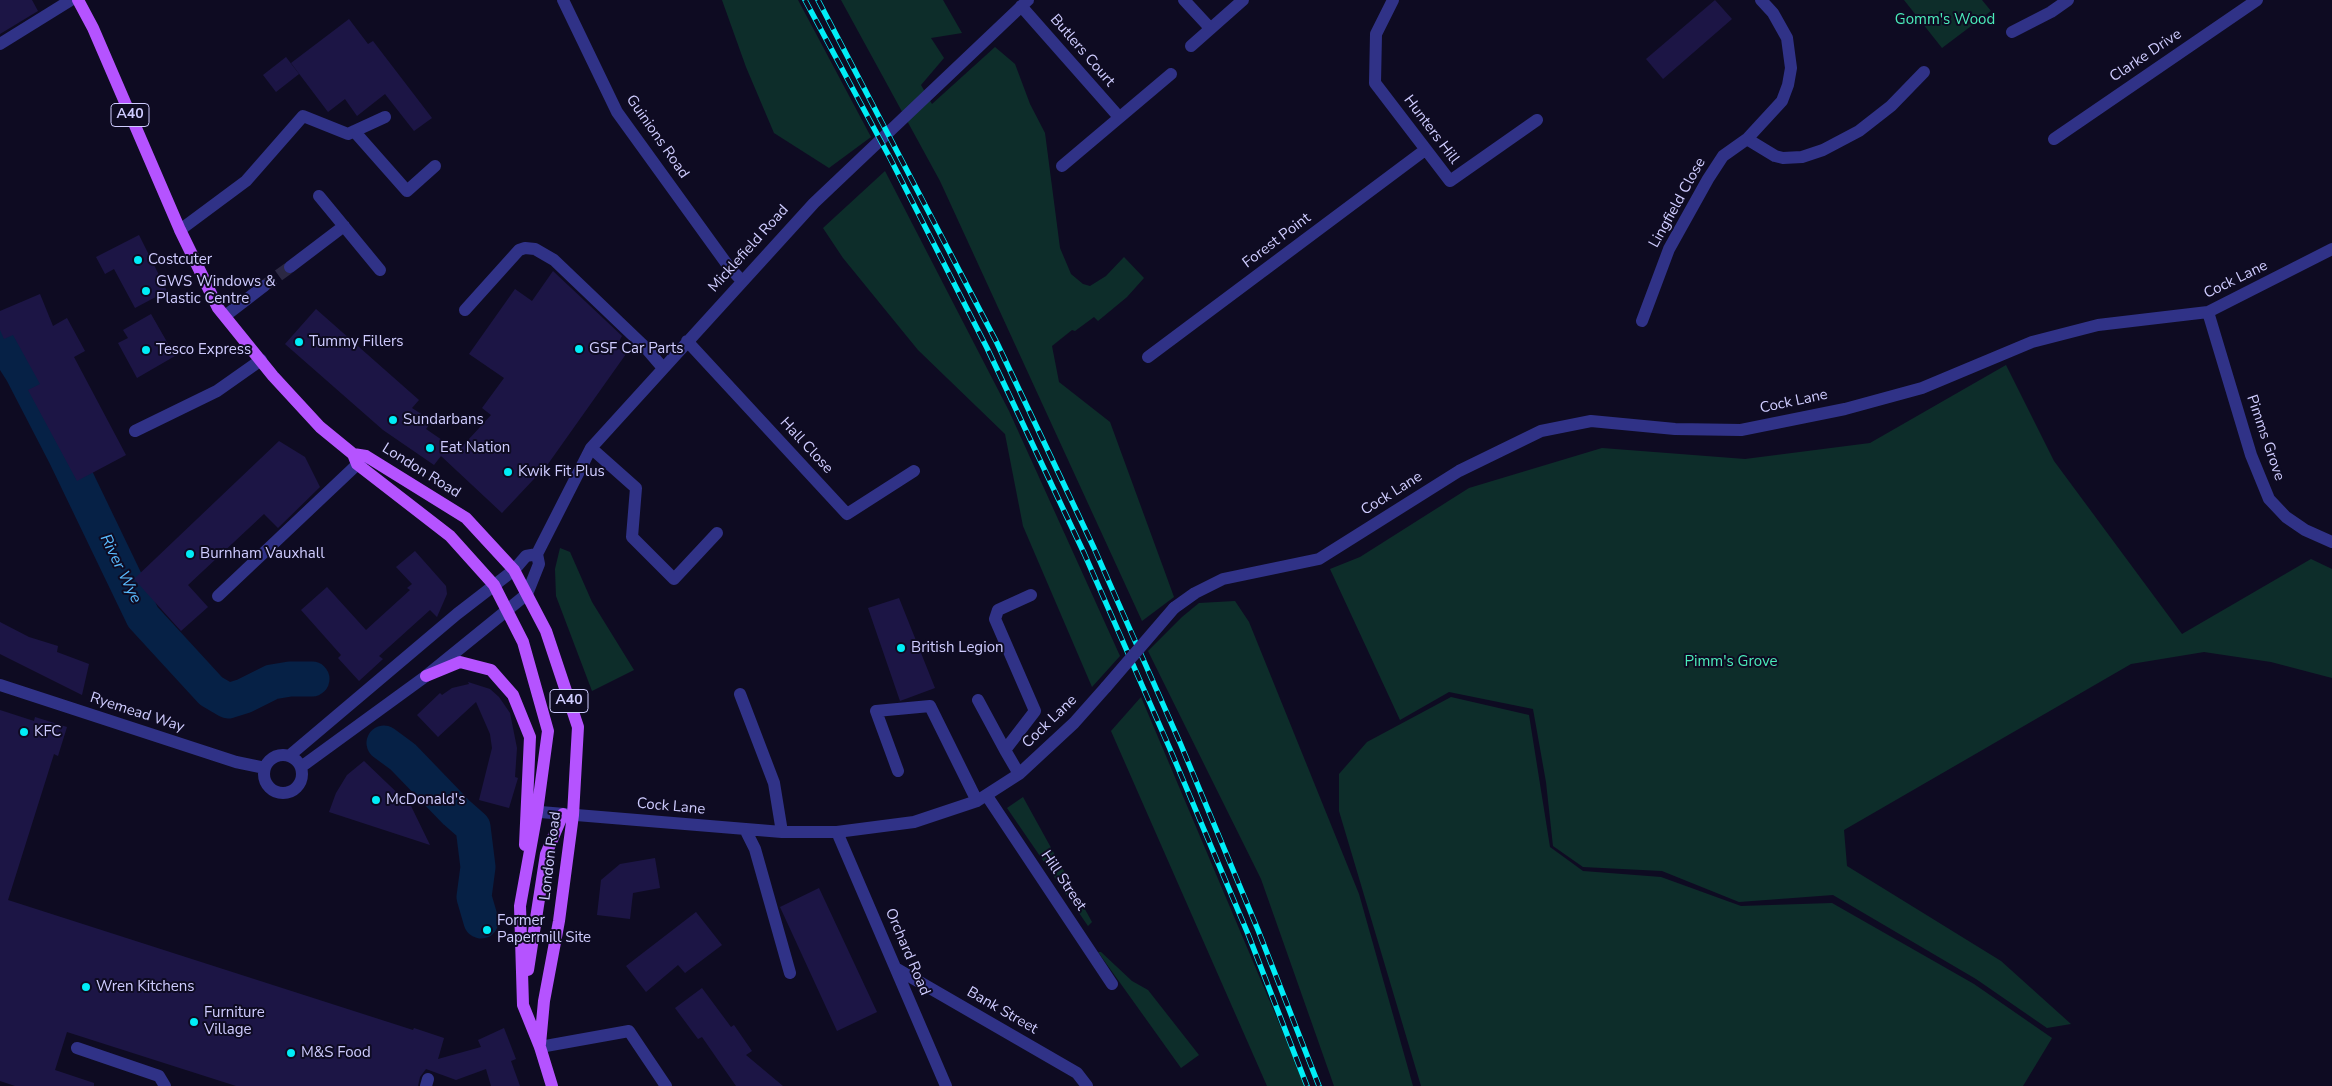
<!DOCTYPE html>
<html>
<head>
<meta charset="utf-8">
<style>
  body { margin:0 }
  canvas { display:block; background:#0e0b22 }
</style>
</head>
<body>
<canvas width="2332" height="1086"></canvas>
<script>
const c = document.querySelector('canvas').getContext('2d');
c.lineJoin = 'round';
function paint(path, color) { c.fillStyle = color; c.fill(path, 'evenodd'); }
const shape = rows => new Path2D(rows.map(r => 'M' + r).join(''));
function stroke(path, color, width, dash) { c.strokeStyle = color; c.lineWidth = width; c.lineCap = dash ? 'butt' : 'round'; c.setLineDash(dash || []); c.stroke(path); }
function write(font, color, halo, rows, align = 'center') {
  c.font = font + ' "Nunito Sans",sans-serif'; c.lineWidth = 4; c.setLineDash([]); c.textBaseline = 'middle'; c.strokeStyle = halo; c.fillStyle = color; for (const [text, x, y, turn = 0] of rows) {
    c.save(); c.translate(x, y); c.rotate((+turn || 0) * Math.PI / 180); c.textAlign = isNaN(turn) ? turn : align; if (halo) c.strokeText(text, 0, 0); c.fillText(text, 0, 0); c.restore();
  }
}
paint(shape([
  [722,0,798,0,871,137,829,168,774,133,746,67],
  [841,0,943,0,962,33,931,38,944,58,921,85,932,104,995,47,1015,64,1030,104,1045,133,1060,248,1071,274,1083,284,1090,286,1106,276,1124,257,1144,278,1127,297,1098,321,1094,317,1075,331,1072,330,1052,346,1059,382,1110,422,1174,597,1142,621,940,181],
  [1904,0,1982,0,1991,11,1942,48],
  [885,171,1009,411,1120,656,1092,687,1023,526,1005,434,918,350,843,258,823,228],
  [2006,365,2054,461,2182,634,2311,559,2332,569,2332,678,2271,662,2204,652,2131,664,1844,830,1847,866,2001,961,2071,1024,2047,1028,1976,979,1833,895,1739,902,1662,871,1583,867,1553,846,1546,782,1533,709,1449,692,1400,720,1330,569,1360,557,1469,488,1602,448,1745,459,1870,443],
  [560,548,570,552,592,602,634,670,592,691,556,596,555,569],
  [1235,601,1249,622,1359,894,1413,1086,1334,1086,1261,879,1148,651,1182,617,1199,603],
  [1141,697,1301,1075,1305,1086,1267,1086,1111,731],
  [1451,697,1529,715,1550,847,1583,871,1661,877,1741,906,1832,903,1974,984,2052,1038,2023,1086,1421,1086,1339,811,1339,774,1367,742],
  [1023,797,1092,922,1088,926,1007,808],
  [1098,952,1101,952,1132,981,1148,990,1199,1055,1181,1068]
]), '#0d2d2a');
stroke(shape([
  [0,337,22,372,65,455,143,617,211,691,228,701,244,696,272,682,290,679,312,679],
  [384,743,403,757,456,812,473,827,478,867,474,897,481,921]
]), '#062146', 35);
paint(shape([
  [0,0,32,0,38,11,0,34],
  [1715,0,1732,19,1663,79,1646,59],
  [349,19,368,44,373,41,432,118,414,131,385,94,357,116,345,99,328,112,291,63],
  [286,57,299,74,276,92,263,75],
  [139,235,167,291,135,308,114,269,105,274,96,257],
  [553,271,622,336,616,347,626,354,548,464,502,513,441,456,434,465,383,430,285,344,316,309,419,400,412,408,432,421,426,429,458,451,491,415,482,408,504,378,469,354,515,289,532,301],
  [40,294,53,326,67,318,85,351,74,357,126,455,77,481,28,390,40,384,13,335,4,339,0,330,0,311],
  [151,314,175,356,137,378,118,343,128,338,123,330],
  [279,441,305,457,320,487,278,528,264,514,188,585,208,607,181,631,134,579],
  [415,551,446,586,447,594,437,617,430,610,379,656,383,659,359,681,338,658,341,655,301,610,327,587,366,630,410,590,407,588,412,584,396,567],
  [899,598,935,688,900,701,868,608],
  [0,622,29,637,58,646,57,652,89,664,82,695,0,654],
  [468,682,490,689,499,697,510,713,517,748,515,777,518,778,509,808,479,800,492,748,490,734,476,702,438,737,417,715,440,693,442,695,452,688,469,684],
  [0,710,34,721,35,717,67,727,58,756,54,754,8,900,413,1030,414,1028,444,1038,438,1059,481,1047,478,1040,504,1028,516,1059,511,1061,520,1086,491,1086,486,1069,456,1080,426,1069,420,1077,418,1086,236,1086,67,1032,55,1070,94,1083,94,1086,15,1086,0,1081],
  [364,761,411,806,430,845,329,812,336,793,347,775],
  [655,858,660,888,633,893,630,919,597,915,601,880,620,864],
  [819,888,877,1012,837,1031,780,907],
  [696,912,722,945,685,973,678,965,646,992,626,966],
  [702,988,731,1027,734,1025,752,1051,746,1055,783,1086,736,1086,702,1037,698,1039,675,1008]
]), '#1c1545');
stroke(shape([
  [264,286,290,267]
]), '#2b2843', 12, [12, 6]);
stroke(shape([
  [563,0,617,112,729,267,742,281],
  [1184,0,1210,28],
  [1393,0,1376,34,1375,83,1450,181,1537,120],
  [1021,6,1119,117],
  [2012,32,2051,12,2068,0],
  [0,44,71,0],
  [1191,46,1243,0],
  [354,131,407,191,435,166],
  [1747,139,1775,156,1783,158,1802,157,1823,150,1859,131,1891,106,1924,72],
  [2054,139,2257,0],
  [1062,166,1171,74],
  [319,196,380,270],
  [180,230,246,181,303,116,348,134,385,117],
  [290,267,344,226],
  [465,310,519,250,525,248,535,249,554,260,645,347,663,368],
  [2208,312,2251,455,2269,499,2286,517,2305,530,2332,542],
  [225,316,264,286],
  [1642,321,1669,249,1708,179,1723,156,1747,139,1782,101,1788,85,1791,68,1787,38,1773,13,1761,0],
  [687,341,847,514,914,471],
  [1148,357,1425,150],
  [135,431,217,391,261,360],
  [591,448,636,488,632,537,674,579,717,533],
  [218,596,364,458],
  [1174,608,1195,593,1223,579,1319,559,1459,471,1541,431,1591,421,1675,429,1741,430,1845,409,1922,388,2032,342,2098,325,2208,312,2332,249],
  [0,685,236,762,265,768],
  [740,694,774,783,782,832],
  [978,700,1005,750],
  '264 774a19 19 0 1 1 38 0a19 19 0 1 1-38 0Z',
  [289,756,457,614,514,570,526,556,537,554],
  [301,767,426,676,527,594,539,564,537,554,591,448,814,203,1028,0],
  [898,771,876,711,930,706,977,801],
  [1019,774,1005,750,1035,711,995,619,998,610,1031,595],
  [987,796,1112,984],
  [528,811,782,832,837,832,914,822,977,801,1019,774,1074,723,1106,687],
  [745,829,755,849,790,973],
  [837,832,946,1086],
  [897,969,1077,1073,1087,1086],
  [540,1047,629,1031,666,1086],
  [77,1048,159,1076,165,1086],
  [426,1086,428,1079]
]), '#303287', 12);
stroke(shape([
  [78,0,93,28,180,230,218,308,273,376,320,427,353,454,357,464,450,536,494,585,523,642,548,731,537,812,520,906,523,1005,540,1047,552,1086],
  [353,454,366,456,466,518,514,570,546,631,578,727,573,815,559,921,544,1001,540,1044],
  [426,676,460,662,491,670,513,695,530,737,525,845],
  [528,970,546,854,563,814]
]), '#b553ff', 12);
const rail = shape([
  [805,0,890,158,987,348,1084,553,1170,749,1248,934,1307,1086],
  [818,0,997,343,1094,548,1181,745,1258,930,1319,1086]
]);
stroke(rail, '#00edf7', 5.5);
stroke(rail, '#0e0b22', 4, [11]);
stroke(shape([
  [1106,687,1174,608]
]), '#303287', 12);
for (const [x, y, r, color] of [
  [138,260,5,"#00edf7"],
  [146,291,5,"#00edf7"],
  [299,342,5,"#00edf7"],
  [579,349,5,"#00edf7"],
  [146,350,5,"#00edf7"],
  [393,420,5,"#00edf7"],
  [430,448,5,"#00edf7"],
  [508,472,5,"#00edf7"],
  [190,554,5,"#00edf7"],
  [901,648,5,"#00edf7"],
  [24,732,5,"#00edf7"],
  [376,800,5,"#00edf7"],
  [487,930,5,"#00edf7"],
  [86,987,5,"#00edf7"],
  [194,1022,5,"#00edf7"],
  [291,1053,5,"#00edf7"]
]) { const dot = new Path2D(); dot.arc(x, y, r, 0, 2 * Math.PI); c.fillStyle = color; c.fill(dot); stroke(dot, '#0e0b22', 2); }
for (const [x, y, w] of [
  [130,115,38],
  [569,701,38]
]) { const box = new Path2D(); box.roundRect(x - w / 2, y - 11.5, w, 23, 4); c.fillStyle = '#0e0b22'; c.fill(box); stroke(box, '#cfccff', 1); }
write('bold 14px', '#cfccff', null, [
  ["A40",130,115],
  ["A40",569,701]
]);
write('15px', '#4becba', '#0e0b22', [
  ["Gomm's Wood",1945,20],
  ["Pimm's Grove",1731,662]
]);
write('15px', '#cfccff', '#0e0b22', [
  ["Butlers Court",1082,51,49],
  ["Clarke Drive",2146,56,-34],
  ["Hunters Hill",1431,130,53],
  ["Guinions Road",657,137,55],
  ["Lingfield Close",1678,203,-61],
  ["Forest Point",1277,241,-37],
  ["Micklefield Road",749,249,-48],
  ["Cock Lane",2236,280,-26],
  ["Cock Lane",1794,402,-12],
  ["Pimms Grove",2265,438,71],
  ["Hall Close",806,446,47],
  ["London Road",421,471,32],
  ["Cock Lane",1392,494,-32],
  ["Ryemead Way",137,713,18],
  ["Cock Lane",1050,722,-44],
  ["Cock Lane",671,807,5],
  ["London Road",551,856,-83],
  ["Hill Street",1063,881,56],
  ["Orchard Road",907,952,67],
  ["Bank Street",1002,1011,30]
]);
write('15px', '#cfccff', '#0e0b22', [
  ["Costcuter",148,260],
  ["GWS Windows &",156,282],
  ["Plastic Centre",156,299],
  ["Tummy Fillers",309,342],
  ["GSF Car Parts",589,349],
  ["Tesco Express",156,350],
  ["Sundarbans",403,420],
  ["Eat Nation",440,448],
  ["Kwik Fit Plus",518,472],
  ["Burnham Vauxhall",200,554],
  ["British Legion",911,648],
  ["KFC",34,732],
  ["McDonald's",386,800],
  ["Former",497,921],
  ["Papermill Site",497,938],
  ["Wren Kitchens",96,987],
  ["Furniture",204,1013],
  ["Village",204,1030],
  ["M&S Food",301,1053]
], 'left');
write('italic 16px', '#5abcff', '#0e0b22', [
  ["River Wye",120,569,64]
]);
</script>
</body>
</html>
